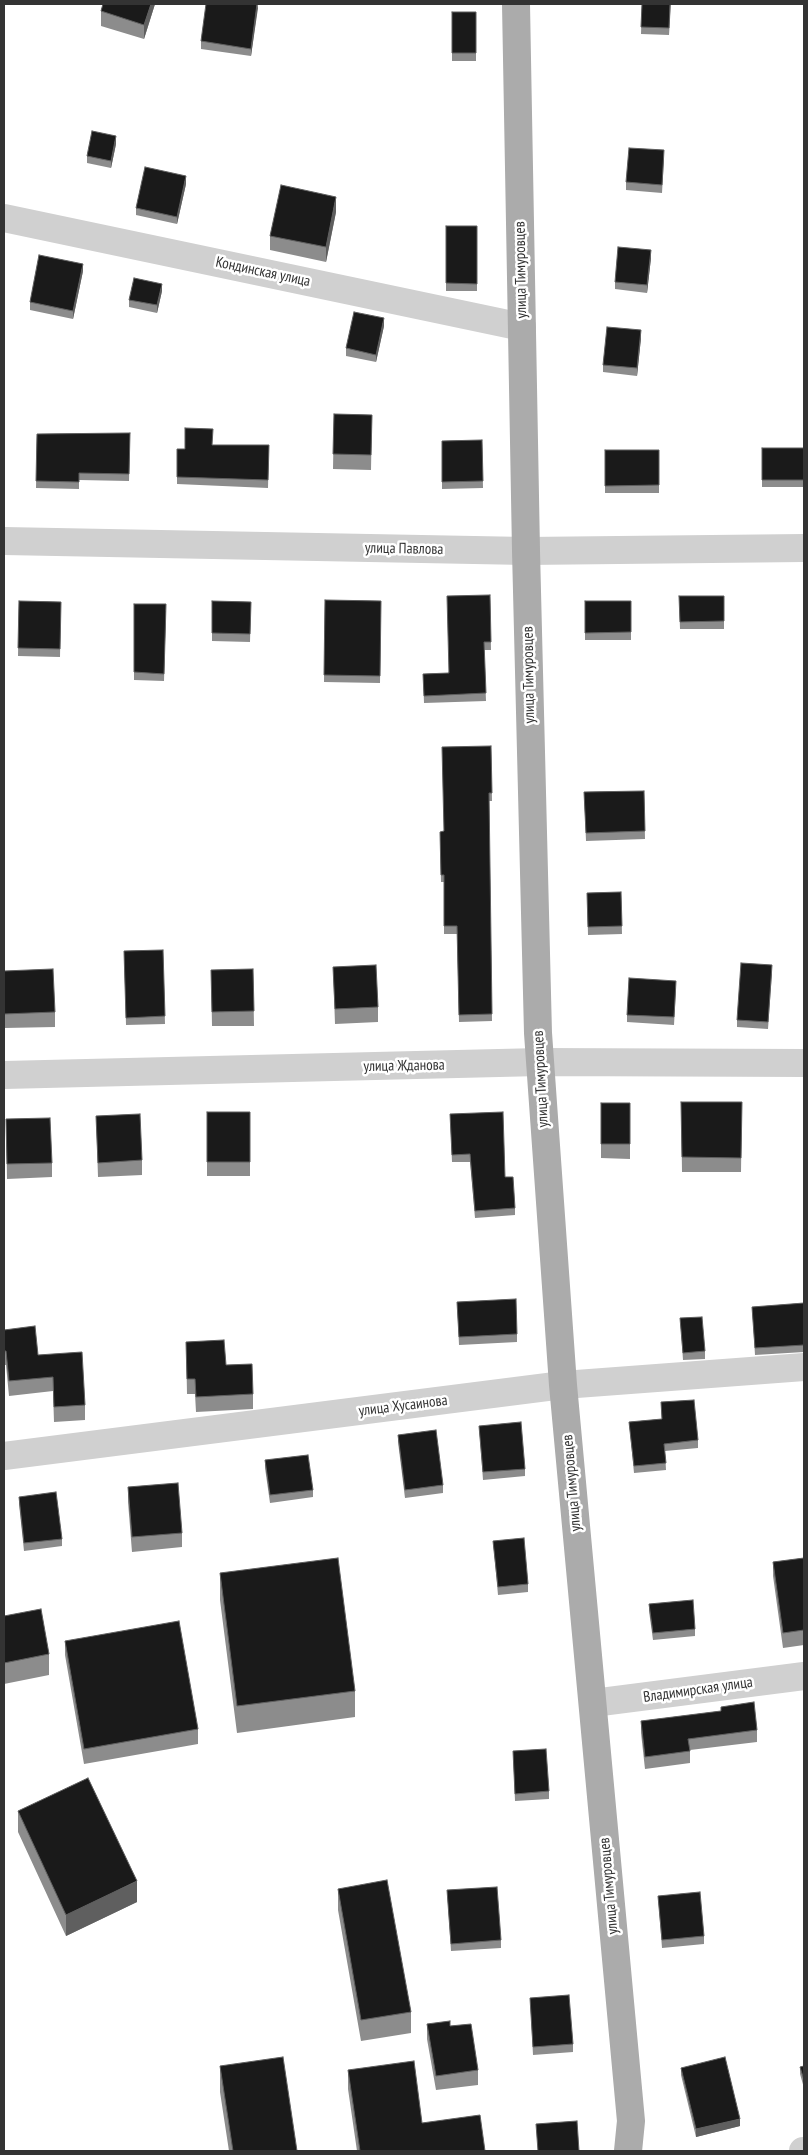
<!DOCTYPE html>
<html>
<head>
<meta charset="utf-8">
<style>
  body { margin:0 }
  #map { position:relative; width:808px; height:2155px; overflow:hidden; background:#fff; font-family:"PT Sans Narrow",sans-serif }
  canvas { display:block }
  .frame { position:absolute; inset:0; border:5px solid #333; pointer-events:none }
</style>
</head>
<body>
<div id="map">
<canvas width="808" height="2155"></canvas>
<div class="frame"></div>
</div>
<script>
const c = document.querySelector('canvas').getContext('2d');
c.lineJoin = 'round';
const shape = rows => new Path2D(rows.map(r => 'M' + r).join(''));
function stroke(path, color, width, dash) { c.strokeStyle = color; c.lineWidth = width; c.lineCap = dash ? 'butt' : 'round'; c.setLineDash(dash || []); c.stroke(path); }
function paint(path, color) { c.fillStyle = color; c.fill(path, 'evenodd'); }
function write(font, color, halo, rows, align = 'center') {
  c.font = font + ' "PT Sans Narrow",sans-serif'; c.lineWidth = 5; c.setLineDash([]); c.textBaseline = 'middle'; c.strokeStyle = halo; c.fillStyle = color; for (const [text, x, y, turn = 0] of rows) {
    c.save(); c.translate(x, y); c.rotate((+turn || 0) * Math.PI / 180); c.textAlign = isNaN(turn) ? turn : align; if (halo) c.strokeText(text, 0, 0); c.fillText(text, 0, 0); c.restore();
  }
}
stroke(shape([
  [4,218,522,327],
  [4,541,526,551,804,548],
  [4,1075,540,1062,804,1063],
  [4,1456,563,1385,804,1367],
  [593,1703,804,1676],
  [803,2151,804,2151]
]), '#d0d0d0', 28);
stroke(shape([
  [516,4,526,551,538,1033,563,1385,631,2121,628,2151]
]), '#ababab', 28);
paint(shape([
  [103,4,155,4,144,39,101,26,101,11],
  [258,4,251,56,201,49,201,41],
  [642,4,671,4,669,35,641,34],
  [452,12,476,12,476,61,452,61],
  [116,144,111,168,87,163,87,156],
  [664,158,662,193,626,190,626,182],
  [186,184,177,224,136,215,136,208],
  [336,212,326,262,270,250,270,236],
  [446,226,477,226,477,291,446,291],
  [651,258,647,293,615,289,615,282],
  [83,271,73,319,30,310,30,302],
  [162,291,157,313,129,307,129,300],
  [384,326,376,362,346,356,346,348],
  [641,338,637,376,603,372,603,365],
  [334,414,372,415,371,470,333,469],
  [130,433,129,481,79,480,79,489,36,488,37,434],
  [482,440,483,488,442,489,442,441],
  [213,445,269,445,268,488,177,484,177,449,185,449],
  [762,448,804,448,804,487,762,487],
  [605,450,659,450,659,493,605,493],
  [490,595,491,650,484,650,486,701,424,703,423,674,448,673],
  [679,596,724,596,724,629,680,629],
  [325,600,381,601,380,683,324,682],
  [19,601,61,602,60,657,18,656],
  [212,601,251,602,250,642,212,641],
  [585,601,631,601,631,640,585,640],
  [134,604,166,611,164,681,134,680],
  [491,746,492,801,489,801,492,1021,459,1022,457,934,444,934,444,882,441,882,440,839,444,831],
  [644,791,645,839,586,841,584,792],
  [621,892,622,934,588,935,587,893],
  [163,950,165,1024,126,1025,124,951],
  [333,967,378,1007,378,1022,335,1024],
  [253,969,254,1026,212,1026,211,970],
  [4,971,55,1012,55,1027,4,1028],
  [772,973,768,1029,737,1027,737,1020],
  [676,988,674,1025,627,1022,627,1015],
  [681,1102,742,1102,741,1172,682,1172],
  [601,1103,630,1103,630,1159,601,1158],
  [207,1112,250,1112,250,1176,207,1176],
  [450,1114,505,1177,515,1208,515,1215,475,1218,470,1162,452,1162],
  [96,1116,142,1160,142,1175,98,1177],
  [6,1119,52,1163,52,1177,7,1179],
  [457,1302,517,1334,517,1342,459,1345],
  [804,1303,804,1352,755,1355,752,1307],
  [680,1318,705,1351,705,1359,683,1360],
  [4,1330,38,1355,85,1405,85,1420,54,1422,53,1391,9,1396,6,1365,4,1365],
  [186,1342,226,1365,253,1394,253,1409,196,1412,195,1394,187,1394],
  [661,1402,698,1440,698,1448,665,1451,666,1470,634,1473,629,1422,662,1419],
  [479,1426,525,1469,525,1476,483,1480],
  [398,1435,443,1485,443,1493,405,1498,398,1442],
  [265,1460,313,1490,313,1497,270,1503,265,1468],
  [128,1487,182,1533,182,1547,132,1552,128,1502],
  [19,1497,62,1539,62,1546,24,1551,19,1504],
  [493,1541,528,1584,528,1592,498,1595],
  [804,1558,804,1645,783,1648,773,1576,773,1562],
  [220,1573,355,1691,355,1717,237,1733,220,1600],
  [649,1604,695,1629,695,1636,653,1640,649,1611],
  [4,1616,49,1654,49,1675,4,1684],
  [65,1641,198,1729,198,1744,84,1764,65,1655],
  [721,1707,757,1730,757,1742,690,1750,690,1763,645,1769,641,1733,641,1721,721,1711],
  [513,1751,549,1791,549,1799,515,1801],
  [18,1811,137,1902,66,1936,18,1832],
  [338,1889,411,2012,411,2033,361,2041,338,1910],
  [447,1890,501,1940,501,1948,451,1951],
  [658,1896,704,1936,704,1944,662,1948],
  [530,1998,573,2044,573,2052,533,2055],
  [427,2024,450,2026,478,2070,478,2085,436,2090,427,2039],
  [220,2066,297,2151,229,2151,220,2092],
  [804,2066,804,2088,800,2074,800,2067],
  [681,2068,740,2126,696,2137,681,2075],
  [348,2070,422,2123,485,2151,357,2151,348,2089]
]), '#8c8c8c');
paint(shape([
  [151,4,155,4,144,39,144,25],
  [257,4,258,8,251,56,251,49],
  [116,136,116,144,111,168,111,161],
  [186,176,186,184,177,224,177,217],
  [336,197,336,212,326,262,326,247],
  [651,250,651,258,647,293,647,285],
  [83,264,83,271,73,319,73,311],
  [162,284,162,291,157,313,157,305],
  [384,318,384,326,376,362,376,355],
  [641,330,641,338,637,376,637,368],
  [137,1881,137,1902,66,1936,66,1915],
  [740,2119,740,2126,696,2137,696,2129]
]), '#5f5f5f');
const building = shape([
  [103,4,151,4,144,25,101,11,103,4],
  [206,4,257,4,251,49,201,41,206,4],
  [642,4,670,4,669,28,641,27,642,4],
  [452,12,476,12,476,53,452,53,452,12],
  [92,131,116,136,111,161,87,156,92,131],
  [629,148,664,150,662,185,626,182,629,148],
  [145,167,186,176,177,217,136,208,145,167],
  [281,185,336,197,326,247,270,236,281,185],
  [446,226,477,226,477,284,446,283,446,226],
  [618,247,651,250,647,285,615,282,618,247],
  [39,255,83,264,73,311,30,302,39,255],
  [134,278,162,284,157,305,129,300,134,278],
  [354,312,384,318,376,355,346,348,354,312],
  [607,327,641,330,637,368,603,365,607,327],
  [334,414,372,415,371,455,333,454,334,414],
  [185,428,213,429,212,445,269,445,268,480,177,477,177,449,185,449,185,428],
  [130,433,129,474,79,473,79,482,36,481,37,434,130,433],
  [482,440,483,481,442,482,442,441,482,440],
  [762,448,804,448,804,480,762,480,762,448],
  [605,450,659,450,659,485,605,486,605,450],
  [490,595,491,642,484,642,486,693,424,696,423,674,449,673,447,596,490,595],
  [679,596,724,596,724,621,680,622,679,596],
  [325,600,381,601,380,676,324,675,325,600],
  [19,601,61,602,60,649,18,648,19,601],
  [212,601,251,602,250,634,212,633,212,601],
  [585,601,631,601,631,632,585,633,585,601],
  [134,604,166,604,164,674,134,672,134,604],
  [491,746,492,793,489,793,492,1014,459,1015,457,926,444,926,444,875,441,875,440,832,444,831,442,747,491,746],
  [644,791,645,831,586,833,584,792,644,791],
  [621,892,622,926,588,927,587,893,621,892],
  [163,950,165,1016,126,1018,124,951,163,950],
  [741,963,772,965,768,1022,737,1020,741,963],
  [376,965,378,1007,335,1009,333,967,376,965],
  [53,969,55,1012,4,1014,4,971,53,969],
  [253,969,254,1011,212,1012,211,970,253,969],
  [629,978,676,981,674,1017,627,1015,629,978],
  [681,1102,742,1102,741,1158,682,1157,681,1102],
  [601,1103,630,1103,630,1144,601,1144,601,1103],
  [207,1112,250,1112,250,1162,207,1162,207,1112],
  [503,1112,505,1177,513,1177,515,1208,475,1211,470,1154,452,1155,450,1114,503,1112],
  [140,1114,142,1160,98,1163,96,1116,140,1114],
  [50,1118,52,1163,7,1164,6,1119,50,1118],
  [516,1299,517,1334,459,1337,457,1302,516,1299],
  [804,1303,804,1345,755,1348,752,1307,804,1303],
  [702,1317,705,1351,683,1353,680,1318,702,1317],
  [35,1326,38,1355,82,1352,85,1405,54,1407,53,1377,9,1381,6,1351,4,1351,4,1330,35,1326],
  [224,1340,226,1365,252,1364,253,1394,196,1397,195,1379,187,1379,186,1342,224,1340],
  [694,1400,698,1440,664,1444,666,1463,634,1466,629,1422,662,1419,661,1402,694,1400],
  [521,1422,525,1469,483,1472,479,1426,521,1422],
  [436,1430,443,1485,405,1490,398,1435,436,1430],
  [308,1455,313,1490,270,1495,265,1460,308,1455],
  [178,1483,182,1533,132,1537,128,1487,178,1483],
  [56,1492,62,1539,24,1543,19,1497,56,1492],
  [524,1538,528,1584,498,1587,493,1541,524,1538],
  [338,1558,355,1691,237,1706,220,1573,338,1558],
  [804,1558,804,1630,783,1633,773,1562,804,1558],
  [693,1600,695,1629,653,1633,649,1604,693,1600],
  [41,1609,49,1654,4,1663,4,1616,41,1609],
  [179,1621,198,1729,84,1749,65,1641,179,1621],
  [754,1702,757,1730,688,1739,690,1751,645,1757,641,1721,721,1711,721,1707,754,1702],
  [546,1749,549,1791,515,1794,513,1751,546,1749],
  [88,1778,137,1881,66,1915,18,1811,88,1778],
  [387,1880,411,2012,361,2020,338,1889,387,1880],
  [497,1887,501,1940,451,1944,447,1890,497,1887],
  [700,1892,704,1936,662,1940,658,1896,700,1892],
  [569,1995,573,2044,533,2047,530,1998,569,1995],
  [450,2021,450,2026,471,2024,478,2070,436,2076,427,2024,450,2021],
  [283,2057,297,2151,233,2151,220,2066,283,2057],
  [725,2057,740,2119,696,2129,681,2068,725,2057],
  [414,2061,422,2123,480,2115,485,2151,360,2151,348,2070,414,2061],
  [804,2066,804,2080,800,2067,804,2066],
  [577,2121,579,2151,538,2151,536,2124,577,2121]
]);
paint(building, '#1a1a1a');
stroke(building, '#5f5f5f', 1);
write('15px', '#333', '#fff', [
  ["улица Тимуровцев",521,270,-91],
  ["Кондинская улица",263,272,12],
  ["улица Павлова",404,549,1],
  ["улица Тимуровцев",529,675,-91],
  ["улица Жданова",404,1066,-1],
  ["улица Тимуровцев",541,1079,-93],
  ["улица Хусаинова",403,1406,-7],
  ["улица Тимуровцев",572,1483,-95],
  ["Владимирская улица",698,1690,-8],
  ["улица Тимуровцев",609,1886,-95]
]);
</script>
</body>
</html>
